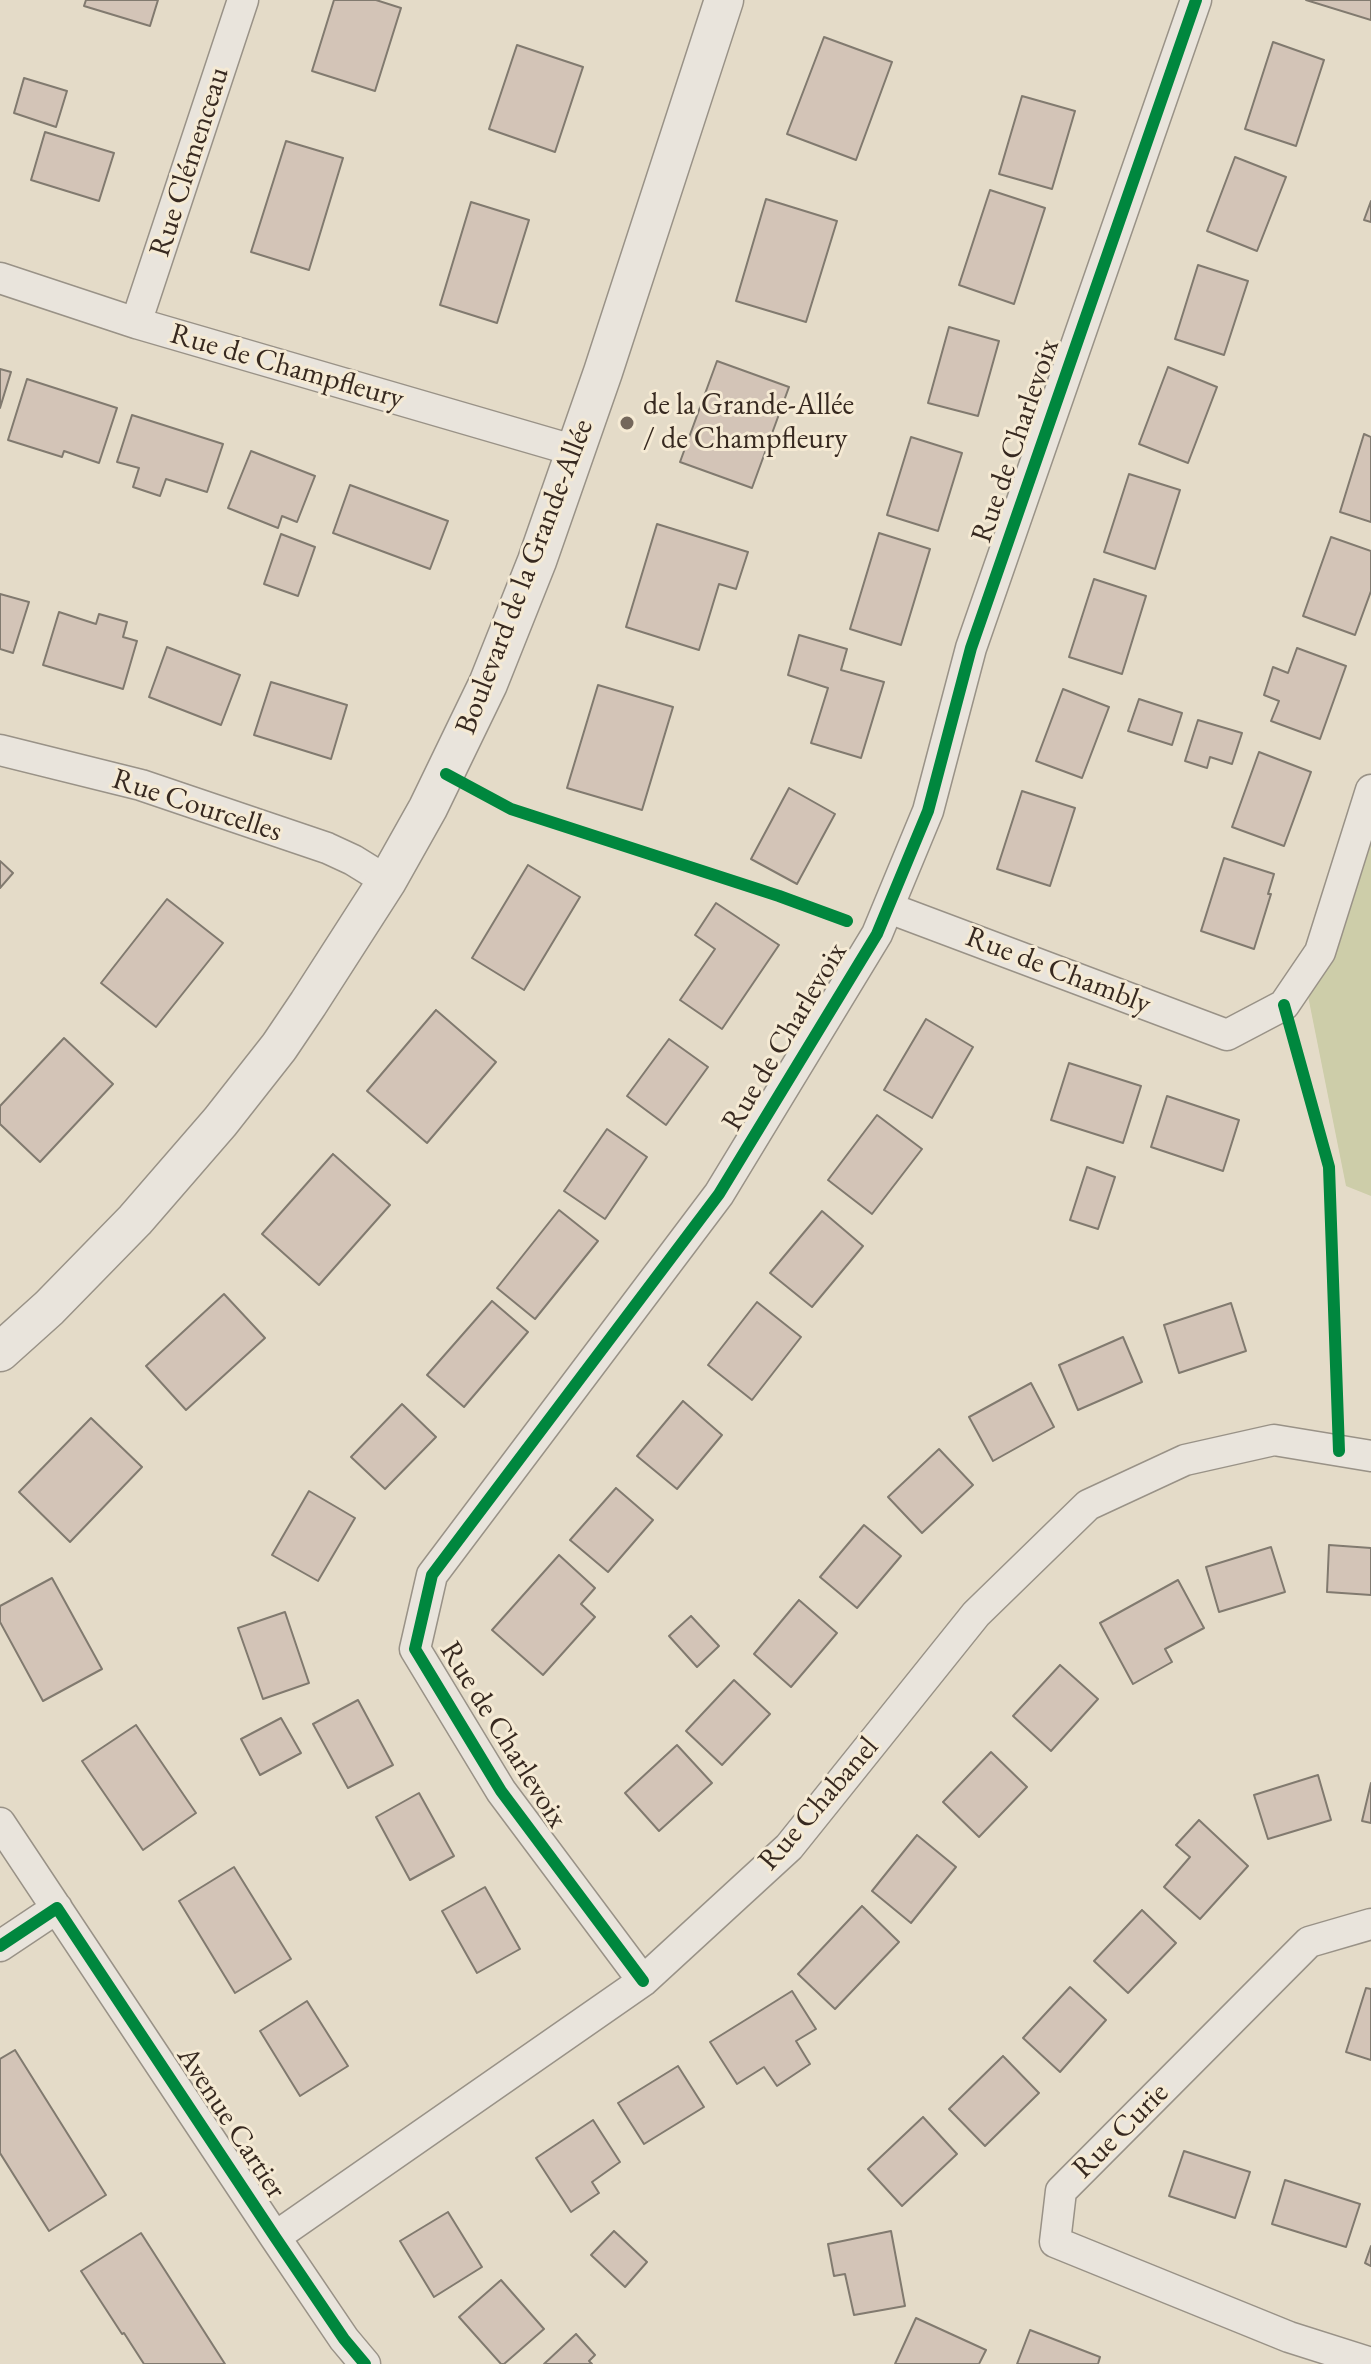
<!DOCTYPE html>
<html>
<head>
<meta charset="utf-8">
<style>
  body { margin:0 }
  canvas { display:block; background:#e4dbc8 }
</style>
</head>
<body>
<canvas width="1371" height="2364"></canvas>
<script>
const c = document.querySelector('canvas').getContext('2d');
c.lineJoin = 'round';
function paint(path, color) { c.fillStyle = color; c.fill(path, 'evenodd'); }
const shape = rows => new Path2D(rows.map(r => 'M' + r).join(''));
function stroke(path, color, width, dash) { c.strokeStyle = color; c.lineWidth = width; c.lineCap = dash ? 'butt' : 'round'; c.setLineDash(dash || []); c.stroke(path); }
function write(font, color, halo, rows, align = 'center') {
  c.font = font + ' "EB Garamond",serif'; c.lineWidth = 6; c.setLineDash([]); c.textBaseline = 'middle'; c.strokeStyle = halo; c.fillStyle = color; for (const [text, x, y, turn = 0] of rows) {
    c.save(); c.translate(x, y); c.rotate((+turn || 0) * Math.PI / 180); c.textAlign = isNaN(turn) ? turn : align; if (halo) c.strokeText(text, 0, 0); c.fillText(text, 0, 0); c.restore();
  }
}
paint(shape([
  [1371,793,1371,1196,1346,1186,1308,996]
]), '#cdcda9');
const building = shape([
  [86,0,158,0,150,26,84,6,86,0],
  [334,0,376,0,401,8,375,91,312,71,334,0],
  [1306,0,1371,0,1371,20,1306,0],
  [824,37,892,62,856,160,787,134,824,37],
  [1273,42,1324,60,1296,146,1245,129,1273,42],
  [517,45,583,67,555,152,489,129,517,45],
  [24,78,67,91,56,127,14,113,24,78],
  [1022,96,1075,111,1052,189,999,174,1022,96],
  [45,132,114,153,99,201,31,180,45,132],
  [286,141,343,158,309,270,251,252,286,141],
  [1235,157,1286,177,1257,251,1207,231,1235,157],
  [990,190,1045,208,1014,304,959,285,990,190],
  [766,199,837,221,806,322,736,301,766,199],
  [1371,201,1371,222,1364,220,1371,201],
  [471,202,529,220,497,323,440,305,471,202],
  [1198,265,1248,281,1224,355,1175,339,1198,265],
  [949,327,999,341,978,416,928,403,949,327],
  [717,361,789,387,752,488,680,462,717,361],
  [1168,367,1217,387,1188,463,1139,444,1168,367],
  [0,369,11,372,0,408,0,369],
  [27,379,117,408,99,463,64,451,62,457,8,440,27,379],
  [132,415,223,444,207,492,166,479,160,496,133,487,139,468,117,462,132,415],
  [1364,434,1371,437,1371,522,1340,512,1364,434],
  [911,437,962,453,938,531,887,515,911,437],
  [251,451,315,476,297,522,282,516,278,528,228,508,251,451],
  [1129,474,1180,490,1155,569,1104,552,1129,474],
  [350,485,448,521,430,569,333,533,350,485],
  [657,524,748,552,736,589,719,584,699,650,626,627,657,524],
  [879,533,930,549,901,645,850,629,879,533],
  [281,534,315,547,298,596,264,584,281,534],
  [1331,537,1371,551,1371,591,1355,635,1303,616,1331,537],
  [1094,579,1146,596,1122,674,1069,657,1094,579],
  [0,594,29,602,13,653,0,649,0,594],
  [59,612,96,624,99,614,127,622,123,637,137,641,123,689,43,665,59,612],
  [799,635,847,649,841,670,884,682,861,758,811,743,828,688,788,675,799,635],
  [167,647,240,675,221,725,149,697,167,647],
  [1297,648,1346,666,1320,739,1271,721,1279,701,1264,695,1273,667,1288,673,1297,648],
  [271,682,347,705,331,759,254,735,271,682],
  [598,685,673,707,642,810,567,788,598,685],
  [1063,689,1109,707,1082,778,1036,761,1063,689],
  [1139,699,1182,713,1172,745,1128,731,1139,699],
  [1198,720,1242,733,1232,764,1210,757,1207,768,1185,761,1198,720],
  [1259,752,1311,772,1284,846,1232,827,1259,752],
  [789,788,835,814,797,884,751,859,789,788],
  [1022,791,1075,808,1050,886,997,869,1022,791],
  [1224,858,1274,874,1268,894,1271,894,1254,949,1201,931,1224,858],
  [0,861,13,873,0,888,0,861],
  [528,865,580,897,524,990,472,958,528,865],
  [167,899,223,943,156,1027,101,983,167,899],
  [716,903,779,945,722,1029,680,1000,715,949,695,935,716,903],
  [436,1010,496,1062,427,1143,367,1091,436,1010],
  [926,1019,973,1047,932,1118,884,1090,926,1019],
  [64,1038,113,1084,40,1162,0,1124,0,1106,64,1038],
  [669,1039,708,1067,666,1125,627,1096,669,1039],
  [1069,1063,1141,1086,1123,1143,1051,1120,1069,1063],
  [1167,1096,1239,1120,1223,1171,1151,1147,1167,1096],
  [877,1115,922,1149,872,1214,828,1180,877,1115],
  [607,1129,647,1157,605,1219,564,1191,607,1129],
  [333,1154,390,1205,319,1285,262,1234,333,1154],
  [1087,1167,1115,1177,1098,1229,1070,1220,1087,1167],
  [559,1210,598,1241,535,1319,497,1288,559,1210],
  [822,1211,863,1246,812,1307,770,1273,822,1211],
  [224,1294,265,1338,186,1410,146,1366,224,1294],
  [492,1301,528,1332,464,1407,427,1375,492,1301],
  [757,1302,801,1337,752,1400,708,1365,757,1302],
  [1231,1303,1246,1351,1179,1373,1164,1325,1231,1303],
  [1123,1337,1142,1382,1078,1410,1059,1365,1123,1337],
  [1031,1383,1054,1427,993,1461,969,1417,1031,1383],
  [683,1401,722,1435,677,1489,637,1456,683,1401],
  [402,1404,436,1437,385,1489,351,1457,402,1404],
  [91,1418,142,1467,70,1542,19,1492,91,1418],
  [939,1449,973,1485,922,1533,888,1497,939,1449],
  [616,1488,653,1520,608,1572,570,1540,616,1488],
  [309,1491,355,1518,318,1581,272,1555,309,1491],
  [864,1525,901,1556,857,1608,820,1577,864,1525],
  [1329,1545,1371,1548,1371,1595,1327,1592,1329,1545],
  [1271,1547,1285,1592,1219,1612,1206,1567,1271,1547],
  [559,1555,595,1588,581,1604,595,1617,543,1675,492,1630,559,1555],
  [52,1578,102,1669,43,1701,0,1622,0,1606,52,1578],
  [1178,1580,1204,1628,1165,1649,1172,1662,1133,1684,1100,1623,1178,1580],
  [799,1600,837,1633,791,1687,754,1654,799,1600],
  [285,1612,309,1683,263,1699,238,1628,285,1612],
  [691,1616,719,1646,697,1667,669,1636,691,1616],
  [1060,1665,1098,1699,1051,1751,1013,1716,1060,1665],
  [734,1680,770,1714,722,1765,686,1731,734,1680],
  [358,1700,393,1765,348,1788,313,1724,358,1700],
  [281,1718,301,1753,260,1775,241,1739,281,1718],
  [136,1725,196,1813,143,1850,82,1761,136,1725],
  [677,1745,712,1783,659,1831,625,1793,677,1745],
  [991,1752,1027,1787,979,1837,943,1802,991,1752],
  [1318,1775,1331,1820,1268,1839,1254,1795,1318,1775],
  [1371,1783,1371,1823,1362,1821,1371,1783],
  [419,1793,454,1856,410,1880,376,1817,419,1793],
  [1199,1820,1248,1866,1200,1919,1164,1887,1190,1857,1176,1845,1199,1820],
  [917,1835,956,1867,911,1923,872,1891,917,1835],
  [234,1867,291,1959,235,1993,179,1901,234,1867],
  [485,1887,520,1949,477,1973,442,1911,485,1887],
  [862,1906,899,1942,835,2009,798,1974,862,1906],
  [1142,1910,1176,1943,1128,1993,1094,1961,1142,1910],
  [1070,1987,1106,2020,1060,2072,1023,2038,1070,1987],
  [1366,1988,1371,1989,1371,2060,1346,2052,1366,1988],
  [792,1991,816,2029,796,2041,810,2064,777,2086,764,2067,737,2084,710,2042,792,1991],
  [307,2001,348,2066,300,2096,260,2031,307,2001],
  [15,2050,106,2195,49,2231,0,2153,0,2059,15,2050],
  [1003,2056,1039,2093,985,2146,949,2109,1003,2056],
  [678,2066,704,2107,644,2144,618,2103,678,2066],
  [923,2117,957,2154,902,2206,868,2169,923,2117],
  [593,2120,620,2162,592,2182,599,2193,571,2212,536,2158,593,2120],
  [1184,2151,1250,2172,1235,2218,1169,2196,1184,2151],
  [1285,2180,1360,2204,1346,2247,1272,2224,1285,2180],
  [448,2212,482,2267,434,2297,400,2241,448,2212],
  [614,2231,647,2262,625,2287,591,2255,614,2231],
  [891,2231,905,2306,854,2315,845,2274,834,2276,828,2244,891,2231],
  [141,2233,225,2364,144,2364,124,2333,122,2334,81,2271,141,2233],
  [1371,2246,1371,2266,1365,2263,1371,2246],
  [501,2280,544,2329,504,2364,501,2364,459,2317,501,2280],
  [916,2318,986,2350,979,2364,895,2364,916,2318],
  [1030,2330,1100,2357,1098,2364,1017,2364,1030,2330],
  [576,2334,595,2355,589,2361,592,2364,544,2364,576,2334]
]);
paint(building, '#d3c4b7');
stroke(building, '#817a6f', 2);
const minor = shape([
  [0,278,136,323,576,451],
  [136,323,243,0],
  [0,750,141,785,327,848,353,860,387,881],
  [889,908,1227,1035,1284,1005,1320,952,1371,790],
  [0,1823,275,2237,344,2339,365,2364],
  [1371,1924,1309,1942,1061,2191,1055,2242,1289,2337,1371,2363],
  [0,1946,57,1908],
  [643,1981,501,1791,415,1649,432,1575,719,1194,877,934,928,811,971,648,1196,0],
  [275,2237,643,1981,789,1847,976,1614,1088,1505,1185,1460,1274,1440,1371,1456]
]);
const tertiary = shape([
  [0,1352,49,1308,135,1220,220,1122,279,1047,308,1004,387,881,428,808,488,684,537,561,603,372,724,0]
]);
stroke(minor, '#999287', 33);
stroke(tertiary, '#999287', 41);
stroke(minor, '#e9e4dc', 30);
stroke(tertiary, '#e9e4dc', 38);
stroke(shape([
  [446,774,511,809,779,896,847,921],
  [1284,1005,1329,1167,1339,1451],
  [0,1946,57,1908,275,2237,344,2339,365,2364],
  [643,1981,501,1791,415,1649,432,1575,719,1194,877,934,928,811,971,648,1196,0]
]), '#00873e', 12);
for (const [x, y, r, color] of [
  [627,423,8,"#74675b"]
]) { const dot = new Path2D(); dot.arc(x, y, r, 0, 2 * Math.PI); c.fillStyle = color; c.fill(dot); stroke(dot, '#f5ead4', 3); }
write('30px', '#372920', '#f5ead4', [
  ["Rue Clémenceau",190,162,-72],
  ["Rue de Champfleury",287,367,16],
  ["Rue de Charlevoix",1016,441,-71],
  ["Boulevard de la Grande-Allée",525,577,-69],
  ["Rue Courcelles",197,806,18],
  ["Rue de Chambly",1058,971,21],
  ["Rue de Charlevoix",785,1037,-59],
  ["Rue de Charlevoix",503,1735,58],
  ["Rue Chabanel",819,1804,-49],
  ["Avenue Cartier",231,2123,57],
  ["Rue Curie",1121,2131,-45]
]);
write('30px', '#372920', '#f5ead4', [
  ["de la Grande-Allée",643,406],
  ["/ de Champfleury",643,440]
], 'left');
</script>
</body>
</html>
